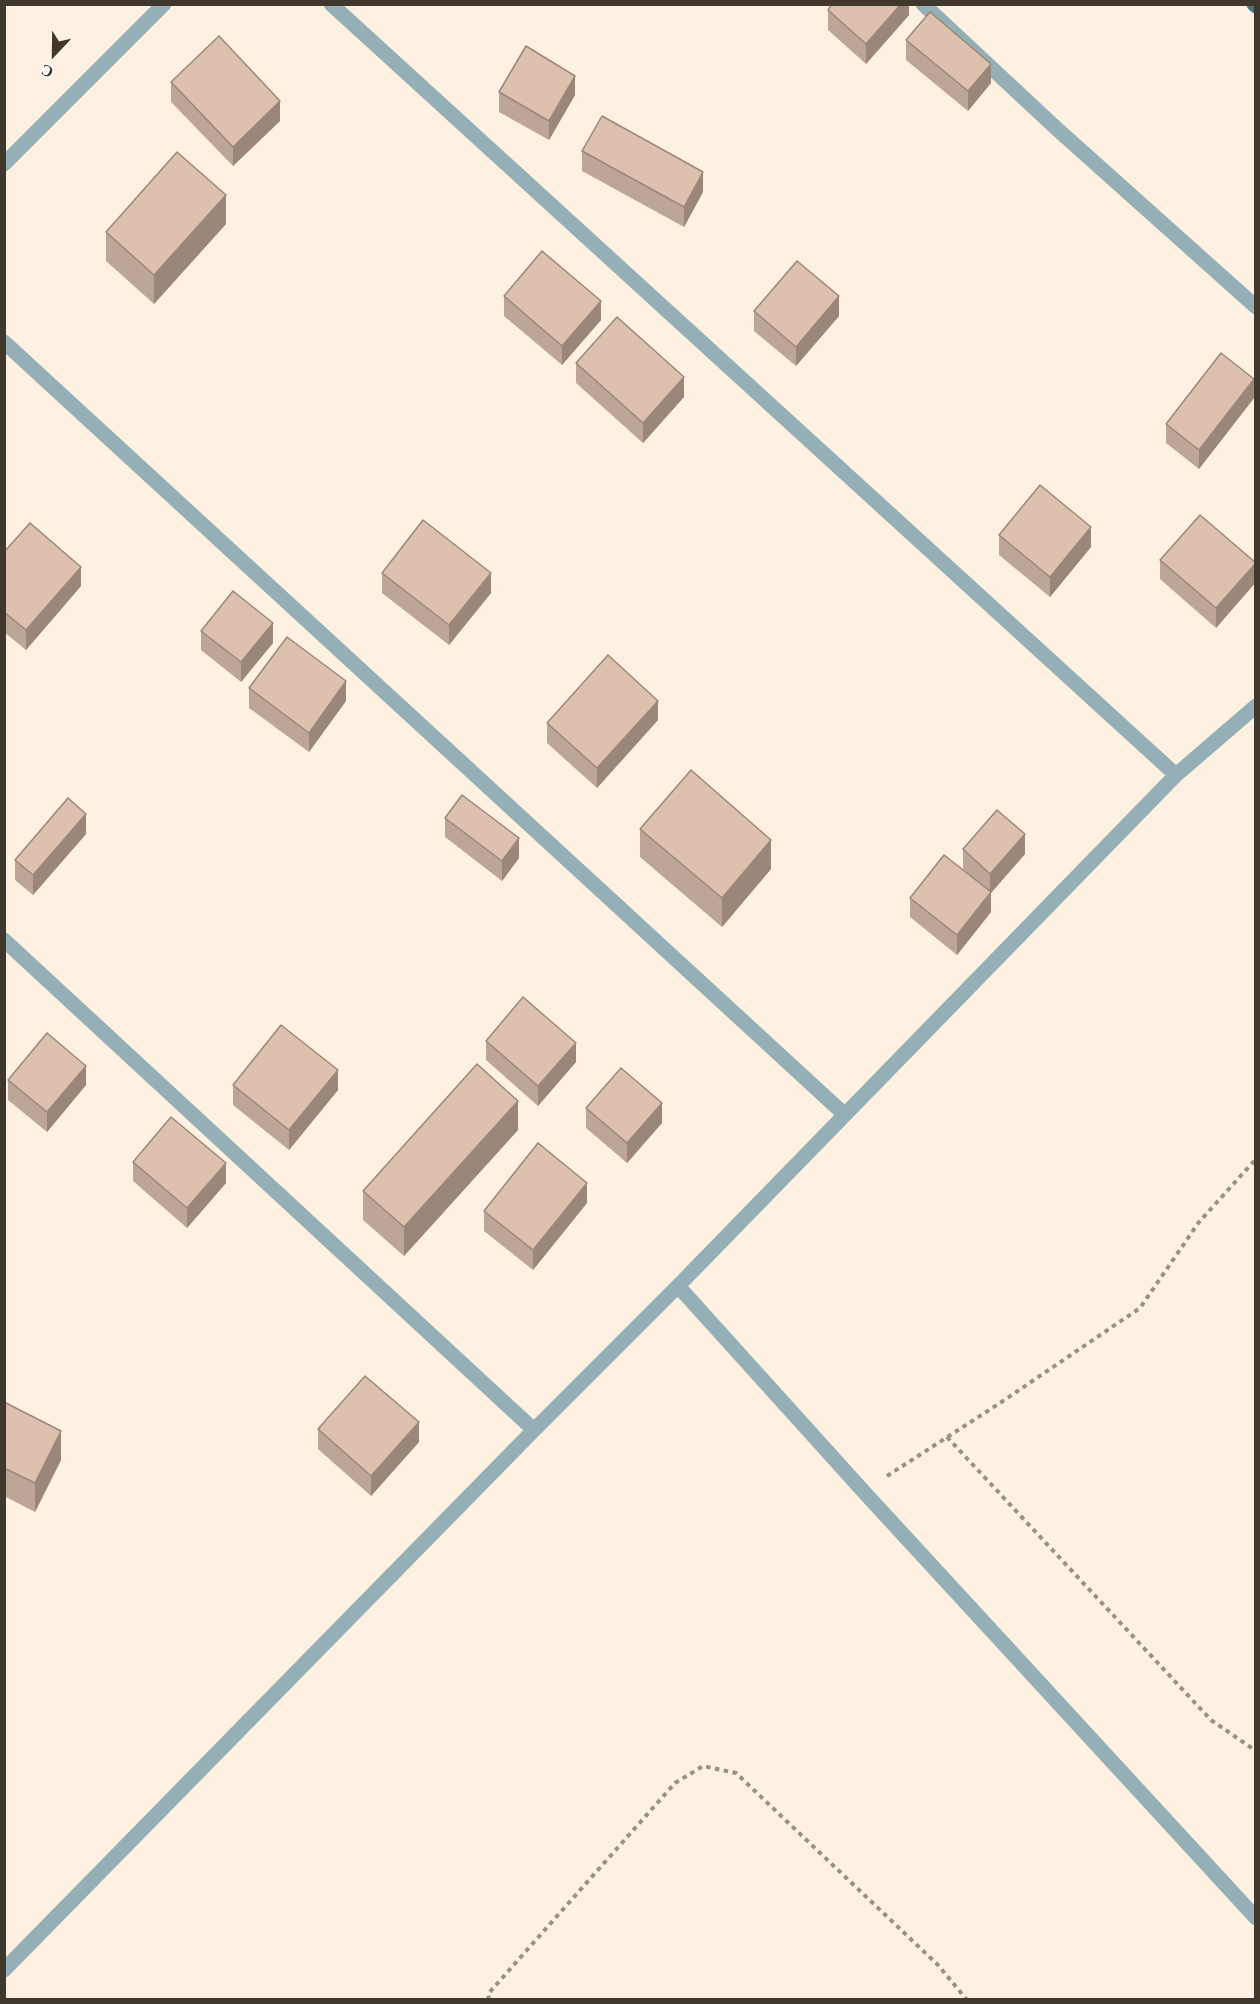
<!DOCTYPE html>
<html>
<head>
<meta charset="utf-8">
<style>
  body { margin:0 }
  #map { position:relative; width:1260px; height:2004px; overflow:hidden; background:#fef1e1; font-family:Georgia,serif }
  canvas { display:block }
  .frame { position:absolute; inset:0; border:6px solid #40372d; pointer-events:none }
  .north { position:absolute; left:24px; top:24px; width:60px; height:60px; -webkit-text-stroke:4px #fff; paint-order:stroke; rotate:202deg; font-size:16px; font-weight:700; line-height:24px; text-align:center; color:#40372d }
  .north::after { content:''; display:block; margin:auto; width:21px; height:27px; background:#40372d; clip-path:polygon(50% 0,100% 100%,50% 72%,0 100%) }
</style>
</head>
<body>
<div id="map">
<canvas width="1260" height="2004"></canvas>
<div class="frame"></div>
<div class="north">С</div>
</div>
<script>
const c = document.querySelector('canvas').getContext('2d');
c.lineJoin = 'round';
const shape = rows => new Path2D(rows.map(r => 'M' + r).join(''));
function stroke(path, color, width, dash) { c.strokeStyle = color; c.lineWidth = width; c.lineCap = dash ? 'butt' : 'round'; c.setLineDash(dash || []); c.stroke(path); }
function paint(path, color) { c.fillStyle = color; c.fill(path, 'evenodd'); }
stroke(shape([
  [947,1437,1211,1720,1256,1751],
  [887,1476,1000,1403,1140,1308,1199,1222,1256,1159],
  [489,2000,488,1994,675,1783,703,1766,736,1773,938,1965,967,2000]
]), '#9b9083', 4, [4.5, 4.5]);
stroke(shape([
  [331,4,1176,775],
  [923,4,1057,129,1256,307],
  [4,164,164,4],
  [4,342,844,1114],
  [4,940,534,1430],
  [678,1286,864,1492,1256,1918],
  [4,1970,534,1430,678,1286,1176,775,1256,706]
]), '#95afb6', 15);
stroke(shape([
  [1254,4,1256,6]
]), '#457583', 15);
paint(shape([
  [909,4,909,15,866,64,828,30,828,10],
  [906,40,991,83,968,111,906,60],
  [171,82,280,121,233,166,171,102],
  [499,92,575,95,549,140,499,112],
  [582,151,703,192,684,227,582,171],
  [226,224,154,304,106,261,106,232],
  [504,296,601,320,562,365,504,316],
  [754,311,839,316,796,366,754,331],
  [576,363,684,397,643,443,576,383],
  [1254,398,1199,469,1166,443,1166,424],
  [999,535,1091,547,1050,597,999,555],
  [4,552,81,586,26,650,4,632],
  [1160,560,1256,563,1256,582,1216,628,1160,579],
  [382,573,491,593,449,645,382,593],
  [201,631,273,643,241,682,201,650],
  [249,688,346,701,309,752,249,708],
  [658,720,597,788,547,743,547,723],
  [445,818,519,858,502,881,445,837],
  [640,829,771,869,722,927,640,857],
  [86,834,33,895,15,880,15,860],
  [963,849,1025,854,991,893,991,912,957,955,910,917,910,898,975,880,963,869],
  [486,1041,576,1062,538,1106,486,1060],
  [8,1080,86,1085,47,1132,8,1100],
  [233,1085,338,1090,289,1150,233,1105],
  [586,1108,662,1123,627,1163,586,1128],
  [518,1130,404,1256,363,1220,363,1191],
  [133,1162,226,1183,187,1228,133,1181],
  [587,1203,533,1270,484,1231,484,1211],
  [4,1402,61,1460,35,1512,4,1496],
  [318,1429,419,1442,371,1496,318,1449]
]), '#bea696');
paint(shape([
  [901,4,909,4,909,15,866,64,866,44],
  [991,64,991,83,968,111,968,91],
  [575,76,575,95,549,140,549,121],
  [280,101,280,121,233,166,233,147],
  [703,172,703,192,684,227,684,207],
  [226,195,226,224,154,304,154,275],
  [839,296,839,316,796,366,796,347],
  [601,301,601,320,562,365,562,346],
  [684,377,684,397,643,443,643,423],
  [1254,379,1254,398,1199,469,1199,450],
  [1091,527,1091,547,1050,597,1050,577],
  [1256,563,1256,582,1216,628,1216,608],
  [81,567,81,586,26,650,26,630],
  [491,573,491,593,449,645,449,625],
  [273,623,273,643,241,682,241,662],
  [346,681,346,701,309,752,309,733],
  [658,701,658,720,597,788,597,768],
  [86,814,86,834,33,895,33,875],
  [1025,834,1025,854,991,893,991,912,957,955,957,935,990,893,990,874],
  [519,838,519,858,502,881,502,861],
  [771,840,771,869,722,927,722,898],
  [576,1043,576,1062,538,1106,538,1086],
  [86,1066,86,1085,47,1132,47,1112],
  [338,1070,338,1090,289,1150,289,1130],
  [518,1101,518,1130,404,1256,404,1227],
  [662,1103,662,1123,627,1163,627,1143],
  [226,1163,226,1183,187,1228,187,1208],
  [587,1183,587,1203,533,1270,533,1250],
  [419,1422,419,1442,371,1496,371,1476],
  [61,1431,61,1460,35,1512,35,1483]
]), '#9b877a');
const building = shape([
  [832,4,901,4,866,44,828,10,832,4],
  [930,12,991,64,968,91,906,40,930,12],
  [219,36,280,101,233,147,171,82,219,36],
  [526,46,575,76,549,121,499,92,526,46],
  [602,116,703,172,684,207,582,151,602,116],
  [177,152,226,195,154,275,106,232,177,152],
  [542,251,601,301,562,346,504,296,542,251],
  [797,261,839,296,796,347,754,311,797,261],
  [617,317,684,377,643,423,576,363,617,317],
  [1221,353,1254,379,1199,450,1166,424,1221,353],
  [1040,485,1091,527,1050,577,999,535,1040,485],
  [1200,515,1256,563,1216,608,1160,560,1200,515],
  [423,520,491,573,449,625,382,573,423,520],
  [30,523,81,567,26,630,4,612,4,552,30,523],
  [233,591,273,623,241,662,201,631,233,591],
  [287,637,346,681,309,733,249,688,287,637],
  [608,655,658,701,597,768,547,723,608,655],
  [691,770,771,840,722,898,640,829,691,770],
  [462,795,519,838,502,861,445,818,462,795],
  [68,798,86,814,33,875,15,860,68,798],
  [997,810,1025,834,990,874,963,849,997,810],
  [944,855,991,892,957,935,910,898,944,855],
  [523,997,576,1043,538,1086,486,1041,523,997],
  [281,1025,338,1070,289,1130,233,1085,281,1025],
  [47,1033,86,1066,47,1112,8,1080,47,1033],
  [477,1064,518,1101,404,1227,363,1191,477,1064],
  [621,1068,662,1103,627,1143,586,1108,621,1068],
  [171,1117,226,1163,187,1208,133,1162,171,1117],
  [538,1143,587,1183,533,1250,484,1211,538,1143],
  [365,1376,419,1422,371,1476,318,1429,365,1376],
  [4,1402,61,1431,35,1483,4,1468,4,1402]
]);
paint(building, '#ddc1ae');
stroke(building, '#9b877a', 1.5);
</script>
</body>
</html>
